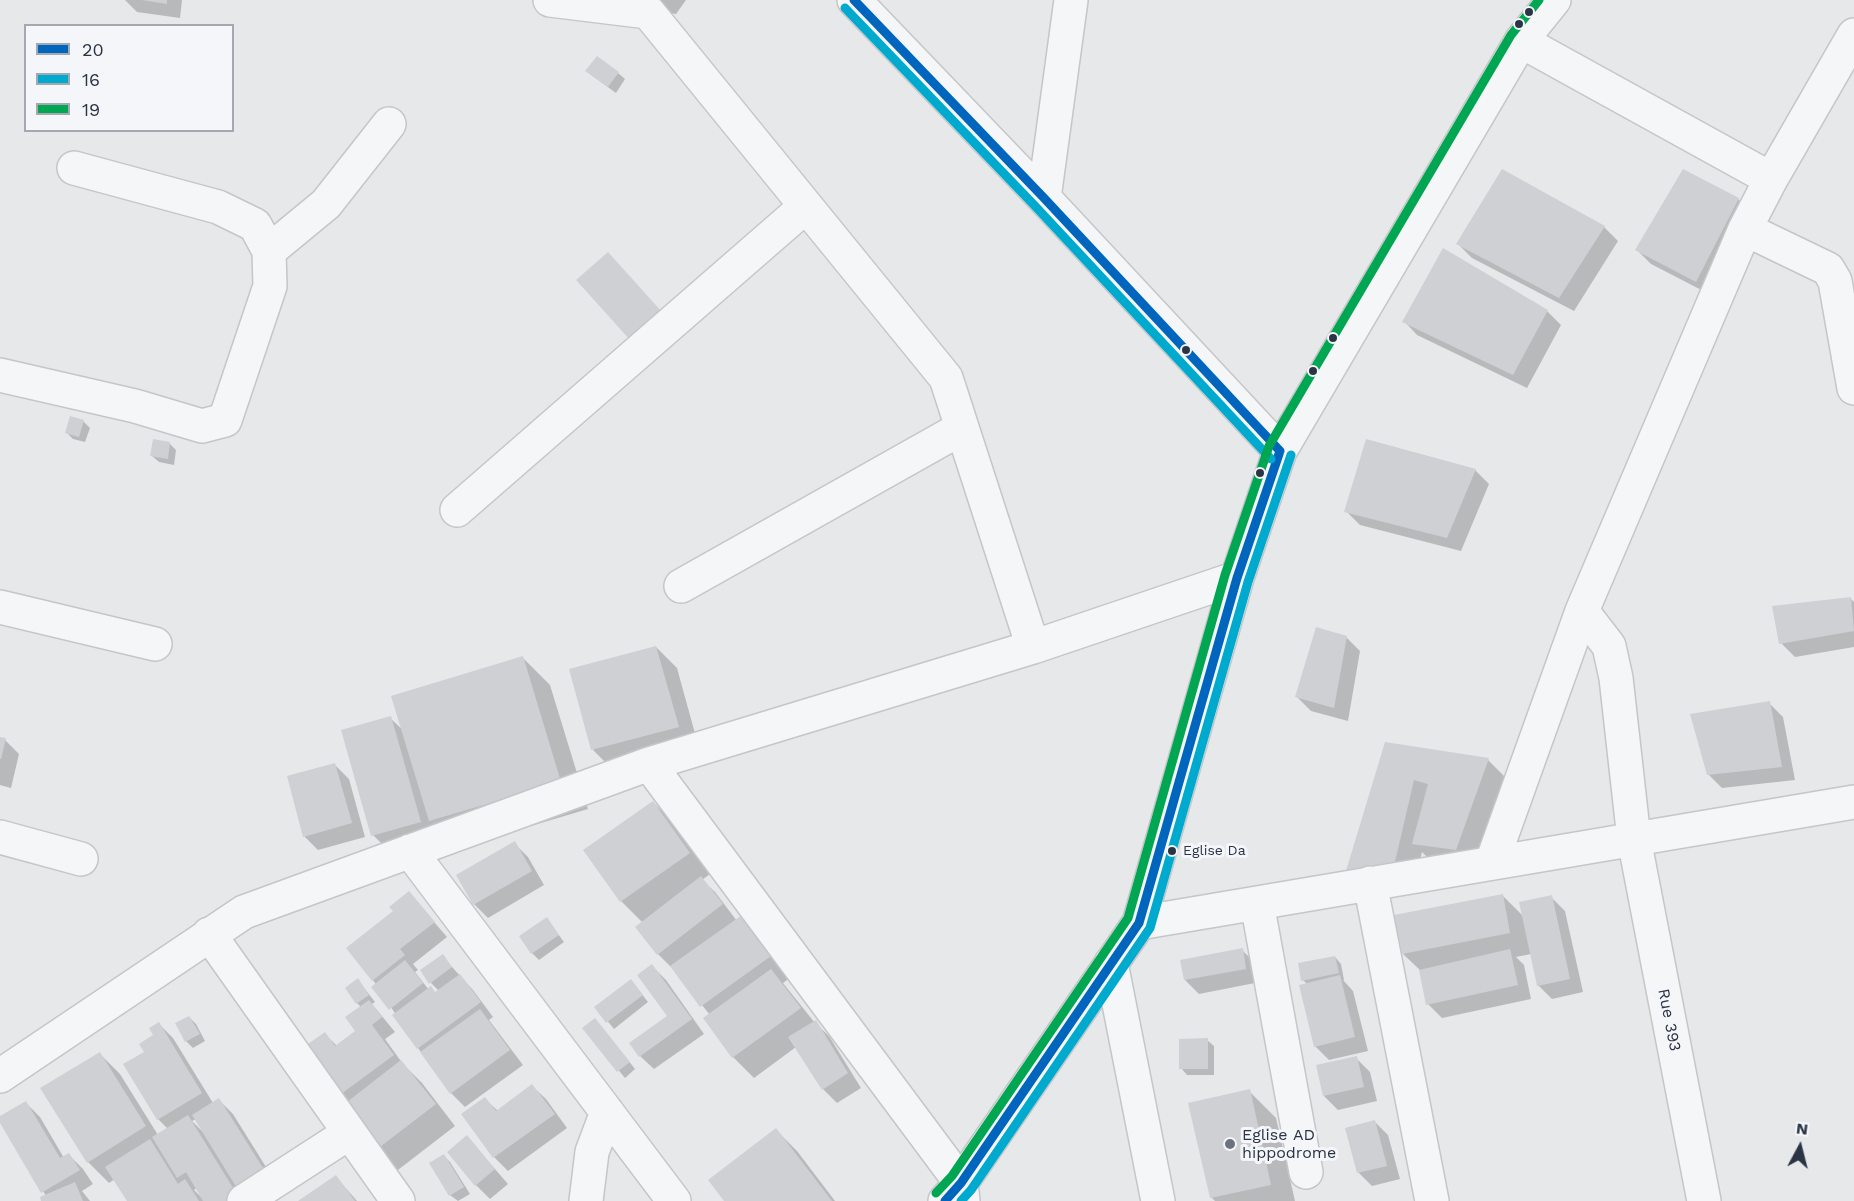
<!DOCTYPE html>
<html>
<head>
<meta charset="utf-8">
<style>
  body { margin:0 }
  #map { position:relative; width:1854px; height:1201px; overflow:hidden; background:#e6e8ea; font-family:"Work Sans",sans-serif }
  canvas { display:block }
  .legend { position:absolute; left:24px; top:24px; width:210px; height:108px; box-sizing:border-box; background:#f4f6f9; border:2px solid #a4a8b1; margin:0; padding:8px 10px; list-style:none; font-size:18px; color:#2b3445 }
  .legend li { display:flex; align-items:center; gap:12px; height:30px }
  .legend b { width:30px; border:2px solid #a4a8b1 }
  .north { position:absolute; left:1770px; top:1117px; width:60px; height:60px; -webkit-text-stroke:4px #f4f6f9; paint-order:stroke; rotate:7deg; font-size:16px; font-weight:700; line-height:24px; text-align:center; color:#2b3445 }
  .north::after { content:''; display:block; margin:auto; width:21px; height:27px; background:#2b3445; clip-path:polygon(50% 0,100% 100%,50% 72%,0 100%) }
</style>
</head>
<body>
<div id="map">
<canvas width="1854" height="1201"></canvas>
<ul class="legend">
<li><b style="height:8px;background:#0065bd"></b>20</li>
<li><b style="height:8px;background:#00a9ce"></b>16</li>
<li><b style="height:8px;background:#00a651"></b>19</li>
</ul>
<div class="north">N</div>
</div>
<script>
const c = document.querySelector('canvas').getContext('2d');
c.lineJoin = 'round';
function paint(path, color) { c.fillStyle = color; c.fill(path, 'evenodd'); }
const shape = rows => new Path2D(rows.map(r => 'M' + r).join(''));
function stroke(path, color, width, dash) { c.strokeStyle = color; c.lineWidth = width; c.lineCap = dash ? 'butt' : 'round'; c.setLineDash(dash || []); c.stroke(path); }
function write(font, color, halo, rows, align = 'center') {
  c.font = font + ' "Work Sans",sans-serif'; c.lineWidth = 6; c.setLineDash([]); c.textBaseline = 'middle'; c.strokeStyle = halo; c.fillStyle = color; for (const [text, x, y, turn = 0] of rows) {
    c.save(); c.translate(x, y); c.rotate((+turn || 0) * Math.PI / 180); c.textAlign = isNaN(turn) ? turn : align; if (halo) c.strokeText(text, 0, 0); c.fillText(text, 0, 0); c.restore();
  }
}
paint(shape([
  [125,0,182,0,180,18,137,12],
  [573,0,686,0,676,14,575,2],
  [618,73,625,79,616,93,594,77],
  [1738,199,1752,213,1711,295,1651,264,1637,250],
  [1604,227,1618,241,1574,311,1472,258,1458,244],
  [1547,311,1561,325,1527,388,1417,335,1404,321],
  [83,421,90,428,85,442,73,439,67,433],
  [169,443,176,450,174,465,159,462,152,456],
  [1475,470,1489,484,1461,551,1360,525,1346,511],
  [1850,598,1854,602,1854,647,1795,657,1781,643],
  [1346,637,1360,651,1348,721,1311,711,1297,697],
  [656,647,677,668,699,748,613,770,593,750],
  [523,658,550,685,588,809,457,848,394,856,373,835,390,718,403,730],
  [1769,703,1783,717,1795,780,1722,788,1708,774],
  [0,738,5,740,19,754,11,788,0,785],
  [1386,744,1488,760,1509,781,1477,870,1434,864,1422,852,1414,886,1368,891,1347,870],
  [335,765,349,779,365,837,318,850,304,836],
  [653,802,674,823,710,874,702,880,715,892,737,921,742,917,791,977,783,983,815,1023,829,1036,861,1088,837,1103,823,1089,796,1047,754,1078,733,1057,710,1015,672,968,658,954,643,923,621,901],
  [514,843,528,857,544,885,488,918,474,904],
  [409,893,447,937,413,964,418,970,415,972,429,990,436,993,439,991,431,983,442,956,473,990,493,1017,489,1020,523,1065,465,1107,451,1093,418,1048,373,980,395,911],
  [1502,895,1523,916,1551,897,1565,911,1583,992,1552,999,1538,985,1531,954,1516,957,1524,965,1531,999,1442,1018,1428,1004,1421,971,1403,954],
  [547,919,564,942,539,960,532,953],
  [1242,950,1256,964,1260,982,1199,994,1185,980],
  [1335,957,1341,964,1344,980,1343,980,1353,991,1368,1051,1329,1060,1315,1046,1307,984,1303,980],
  [652,966,666,980,704,1034,654,1069,640,1056,669,1017],
  [358,980,375,1002,372,1004,395,1032,385,1039,403,1064,422,1083,455,1126,394,1173,338,1096,325,1034,337,1046,357,1032,361,1007,357,1003],
  [637,988,648,1002,614,1029,597,1008],
  [189,1017,196,1024,205,1041,193,1048,186,1041],
  [159,1024,173,1038,213,1103,219,1100,233,1114,281,1191,245,1201,129,1201,115,1179,109,1183,88,1162,100,1054,120,1074,158,1135,168,1129,158,1119,146,1053],
  [196,1119,203,1132,192,1121],
  [197,1188,202,1198,194,1190],
  [601,1026,635,1069,625,1078,584,1028],
  [1207,1040,1214,1046,1214,1075,1187,1075,1181,1068],
  [1356,1058,1370,1072,1377,1101,1338,1110,1324,1096],
  [532,1086,546,1099,567,1128,508,1171,494,1157,463,1115,485,1099,498,1111],
  [1249,1091,1276,1118,1295,1201,1215,1201,1211,1197],
  [26,1103,40,1117,64,1158,69,1155,83,1169,93,1184,82,1191,90,1201,43,1201,46,1196,0,1120,0,1118],
  [1374,1121,1388,1135,1400,1179,1372,1186,1358,1172],
  [776,1130,797,1151,835,1201,726,1201],
  [467,1137,508,1184,490,1199,476,1185],
  [444,1156,450,1162,470,1194,458,1201,450,1195,431,1164],
  [336,1177,357,1201,300,1201]
]), '#0003');
paint(shape([
  [142,0,167,0,167,4],
  [597,56,619,72,608,87,585,71],
  [1502,169,1605,226,1559,298,1456,244],
  [1683,169,1739,198,1696,282,1635,250],
  [1443,248,1548,310,1513,375,1402,322],
  [608,252,663,313,631,341,576,280],
  [70,416,84,420,79,437,65,433],
  [153,439,170,442,168,459,150,456],
  [1366,439,1476,469,1447,538,1344,512],
  [1851,597,1854,631,1779,644,1772,606],
  [1316,627,1347,636,1334,708,1295,697],
  [656,646,679,727,591,750,569,669],
  [523,656,561,782,429,821,391,696],
  [1770,701,1782,767,1707,775,1690,714],
  [391,716,421,822,371,836,341,730],
  [0,737,6,738,1,759,0,759],
  [1385,742,1489,758,1456,850,1412,844,1428,784,1414,780,1394,866,1346,871],
  [335,763,352,823,303,837,287,776],
  [653,801,690,853,620,902,583,850],
  [515,841,532,871,473,905,456,875],
  [701,876,723,904,657,955,635,927],
  [409,891,435,922,400,949,405,955,372,981,346,948,393,911,389,907],
  [1503,894,1510,933,1402,954,1394,915],
  [1552,895,1570,979,1537,986,1519,902],
  [742,915,771,956,700,1007,670,966],
  [547,917,559,935,531,954,519,936],
  [1243,948,1246,969,1184,980,1180,960],
  [1510,949,1518,985,1426,1005,1419,970],
  [443,954,452,967,429,984,420,970],
  [1335,956,1339,973,1301,981,1298,963],
  [405,960,423,983,389,1010,371,987],
  [652,964,692,1019,639,1057,629,1043,667,1016,637,975],
  [771,969,801,1008,732,1058,703,1018],
  [460,974,481,1002,417,1049,392,1015,431,986,435,992],
  [1340,975,1355,1037,1314,1047,1299,985],
  [358,978,369,995,356,1004,345,988],
  [631,979,643,995,606,1023,594,1007],
  [369,1000,382,1017,372,1025,394,1055,337,1097,301,1049,325,1032,335,1046,355,1031,345,1017],
  [480,1009,510,1050,450,1094,420,1052],
  [189,1016,200,1034,185,1042,175,1023],
  [595,1018,630,1062,617,1072,582,1028],
  [816,1020,848,1073,822,1090,788,1037],
  [159,1022,202,1093,157,1120,123,1064,144,1052,139,1044,153,1035,149,1028],
  [1208,1038,1208,1069,1179,1069,1179,1039],
  [100,1052,146,1126,87,1163,40,1088],
  [1357,1056,1364,1087,1323,1096,1316,1065],
  [401,1060,436,1104,372,1153,338,1109],
  [532,1084,555,1114,493,1158,461,1114,485,1097,496,1111],
  [1250,1089,1271,1185,1210,1198,1188,1103],
  [219,1098,268,1176,240,1193,192,1115],
  [26,1101,60,1158,69,1153,80,1170,41,1193,0,1123,0,1116],
  [188,1115,238,1196,228,1201,203,1201,186,1172,177,1178,152,1137],
  [1375,1120,1387,1166,1357,1173,1345,1128],
  [776,1128,832,1201,724,1201,708,1180],
  [467,1135,495,1169,475,1186,447,1152],
  [150,1139,178,1184,185,1179,199,1201,127,1201,105,1167],
  [444,1154,464,1187,449,1196,429,1163],
  [336,1175,355,1201,298,1201],
  [75,1182,83,1201,41,1201,40,1197]
]), '#ced0d3');
const minor = shape([
  [550,0,648,12,946,378,1033,647],
  [854,0,1044,198,1280,451],
  [1521,41,1771,179],
  [1044,198,1071,0],
  [1745,229,1828,269,1835,281,1854,388],
  [269,251,326,204,389,124],
  [0,375,135,406,202,426,225,420,270,286,269,251,255,225,218,207,74,168],
  [457,510,806,206],
  [681,586,962,428],
  [0,607,155,644],
  [1582,611,1609,646,1616,678,1634,839,1704,1201],
  [649,764,961,1183,963,1201],
  [0,837,81,859],
  [410,851,674,1201],
  [1492,862,1582,611,1745,229,1771,179,1854,35],
  [1370,883,1432,1201],
  [1257,903,1306,1172],
  [1139,923,1854,802],
  [209,934,398,1201],
  [1111,963,1158,1201],
  [0,1076,244,912,649,764,1033,647,1237,578],
  [244,1201,349,1133],
  [586,1201,592,1152,607,1112],
  [945,1201,961,1183,1139,923,1237,578,1280,451,1521,41,1554,0]
]);
stroke(minor, '#c4c6c8', 36);
stroke(minor, '#f5f6f7', 33);
stroke(shape([
  [854,0,1044,198,1280,451],
  [945,1201,961,1183,1139,923,1237,578,1280,451]
]), '#0065bd', 9);
stroke(shape([
  [845,8,1035,206,1271,459],
  [961,1201,971,1190,1150,928,1248,582,1291,455]
]), '#00a9ce', 9);
stroke(shape([
  [936,1193,952,1176,1128,918,1225,575,1269,446,1511,35,1539,0]
]), '#00a651', 9);
for (const [x, y, r, color] of [
  [1529,12,5,"#2b3445"],
  [1519,24,5,"#2b3445"],
  [1333,338,5,"#2b3445"],
  [1186,350,5,"#2b3445"],
  [1313,371,5,"#2b3445"],
  [1260,473,5,"#2b3445"],
  [1172,851,5,"#2b3445"],
  [1230,1144,6,"#6c737f"]
]) { const dot = new Path2D(); dot.arc(x, y, r, 0, 2 * Math.PI); c.fillStyle = color; c.fill(dot); stroke(dot, '#f4f6f9', 2); }
write('14px', '#2b3445', '#f4f6f9', [
  ["Eglise Da",1183,851]
], 'left');
write('16px', '#2b3445', '#f4f6f9', [
  ["Rue 393",1669,1020,79]
]);
write('16px', '#2b3445', '#f4f6f9', [
  ["Eglise AD",1242,1135],
  ["hippodrome",1242,1153]
], 'left');
</script>
</body>
</html>
